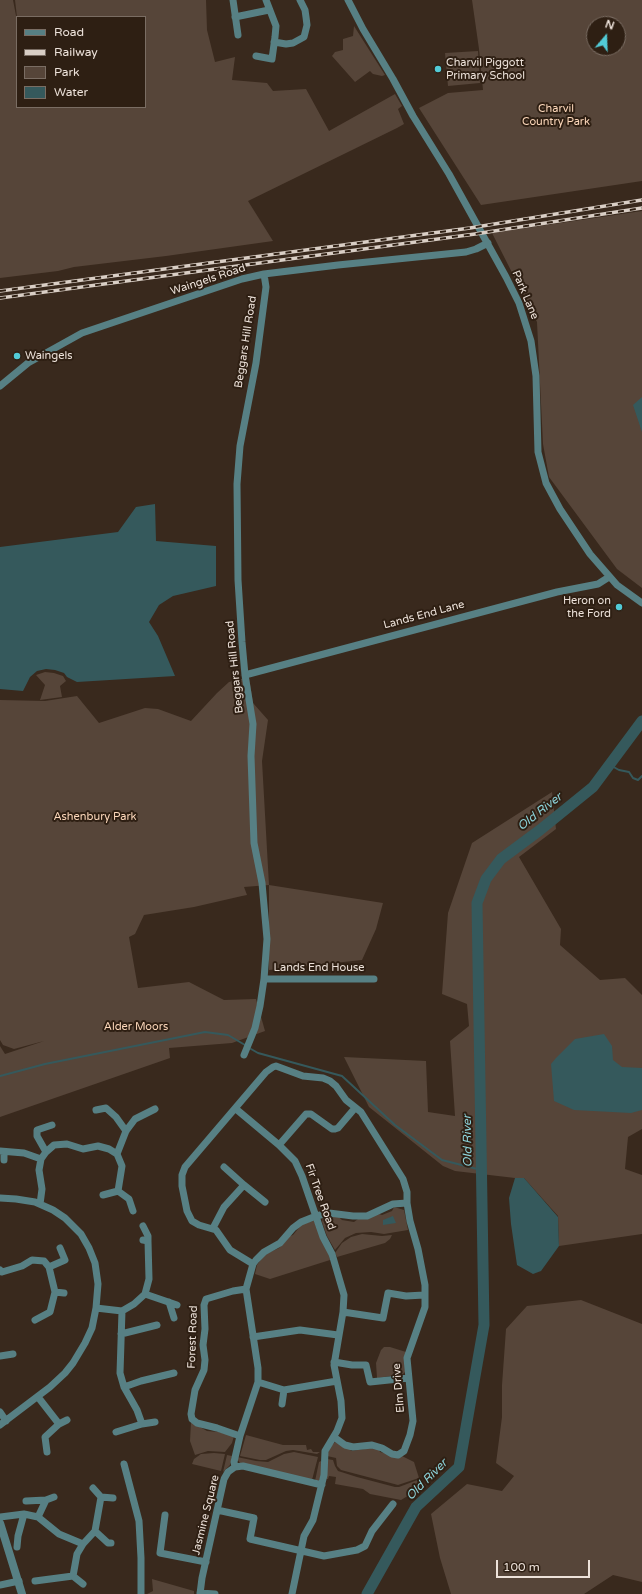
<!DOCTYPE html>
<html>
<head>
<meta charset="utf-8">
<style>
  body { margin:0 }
  #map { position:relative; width:642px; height:1594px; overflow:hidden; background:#39291d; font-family:"Varela Round",sans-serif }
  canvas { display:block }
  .legend { position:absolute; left:16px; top:16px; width:130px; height:92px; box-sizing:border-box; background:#2e1f13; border:1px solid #7a6d63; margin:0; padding:5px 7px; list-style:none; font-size:12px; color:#ede2da }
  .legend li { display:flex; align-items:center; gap:8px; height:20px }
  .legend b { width:20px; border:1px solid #7a6d63 }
  .north { position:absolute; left:586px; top:16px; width:40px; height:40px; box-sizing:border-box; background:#2e1f13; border:1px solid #7a6d63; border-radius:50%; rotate:19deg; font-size:11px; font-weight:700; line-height:16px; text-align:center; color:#ede2da }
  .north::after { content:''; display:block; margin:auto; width:14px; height:18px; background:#52cbd7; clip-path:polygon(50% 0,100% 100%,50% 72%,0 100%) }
  .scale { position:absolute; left:496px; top:1560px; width:94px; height:18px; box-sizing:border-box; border:2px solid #ede2da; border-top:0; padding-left:5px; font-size:12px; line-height:14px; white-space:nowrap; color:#ede2da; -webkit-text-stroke:3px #2e1f13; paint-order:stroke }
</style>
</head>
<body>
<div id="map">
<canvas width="642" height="1594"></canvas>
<ul class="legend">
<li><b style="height:5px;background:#578084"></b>Road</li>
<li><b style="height:5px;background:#d9cec5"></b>Railway</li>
<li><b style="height:11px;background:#564539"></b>Park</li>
<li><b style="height:11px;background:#35595c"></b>Water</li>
</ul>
<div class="north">N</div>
<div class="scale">100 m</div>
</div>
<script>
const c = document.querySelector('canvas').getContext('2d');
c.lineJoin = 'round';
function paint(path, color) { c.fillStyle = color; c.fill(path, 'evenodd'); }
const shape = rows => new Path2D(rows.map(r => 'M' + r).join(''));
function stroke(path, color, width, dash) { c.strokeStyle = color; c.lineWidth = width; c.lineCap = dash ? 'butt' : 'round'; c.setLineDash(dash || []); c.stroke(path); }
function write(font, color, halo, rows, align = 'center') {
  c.font = font + ' "Varela Round",sans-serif'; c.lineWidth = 4; c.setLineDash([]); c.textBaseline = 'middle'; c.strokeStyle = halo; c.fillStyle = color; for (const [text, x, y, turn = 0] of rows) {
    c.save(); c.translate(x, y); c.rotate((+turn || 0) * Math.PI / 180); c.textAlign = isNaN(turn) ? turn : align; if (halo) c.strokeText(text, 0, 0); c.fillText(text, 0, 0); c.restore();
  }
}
paint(shape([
  [0,0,13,0,17,21,17,107,145,107,145,17,17,17,15,0,206,0,207,30,215,62,235,57,232,80,267,83,273,91,306,89,329,131,395,94,402,106,398,109,404,124,397,128,248,201,273,241,166,256,74,267,58,271,0,278],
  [472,0,642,0,642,181,481,205,419,108,448,93,483,90,479,49],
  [594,24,618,24,618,48,594,48],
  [354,26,385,75,382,76,373,74,370,71,355,82,332,56,335,52,343,50,343,39,353,36],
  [478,51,480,83,448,86,445,53],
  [642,211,642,588,617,569,549,477,543,444,537,322,492,233],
  [45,672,54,673,63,676,66,681,60,686,62,697,40,700,45,685,36,675],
  [249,677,253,703,268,720,262,761,269,885,383,903,376,929,362,960,269,970,269,885,244,887,247,895,242,896,194,907,144,915,135,934,129,937,138,988,189,982,224,1000,256,999,265,1031,232,1043,169,1048,170,1058,0,1117,0,1046,5,1054,44,1041,14,1049,3,1045,0,1040,0,700,45,701,77,696,99,723,145,708,158,709,191,721,217,693,229,682],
  [552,792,556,829,519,857,561,929,560,945,600,980,625,978,642,995,642,1129,628,1137,625,1169,642,1175,642,1234,559,1246,558,1216,524,1178,515,1178,455,1171,443,1166,369,1107,344,1057,426,1061,428,1112,455,1116,450,1041,469,1026,467,1004,442,994,448,913,472,843],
  [394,1207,404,1210,408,1230,384,1234,371,1232,356,1233,345,1238,335,1250,327,1236,322,1222,323,1217,339,1217,342,1220,354,1222,358,1219,379,1214,382,1215,392,1211],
  [313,1221,314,1221,329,1254,330,1260,270,1279,255,1274,257,1265,264,1255,279,1248,290,1236,293,1235,302,1224],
  [362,1234,382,1236,392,1235,390,1239,385,1243,337,1257,335,1253,342,1243,351,1237],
  [581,1300,642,1324,642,1582,613,1575,584,1594,451,1594,440,1558,431,1514,467,1484,502,1491,514,1476,496,1463,502,1417,502,1385,506,1329,527,1306],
  [384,1347,390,1347,406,1352,405,1372,403,1374,377,1378,376,1363,381,1350],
  [191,1422,207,1431,219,1432,234,1436,232,1443,225,1452,208,1451,195,1455,190,1441],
  [246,1435,283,1445,306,1445,307,1450,311,1449,313,1452,320,1452,317,1454,293,1450,286,1451,266,1460,260,1460,240,1456],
  [335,1442,350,1449,351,1451,365,1449,366,1447,379,1449,380,1452,384,1453,402,1456,414,1462,419,1478,398,1485,341,1470,337,1466,336,1458,327,1456,330,1447],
  [294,1452,318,1457,312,1480,240,1463,237,1459,237,1457,256,1461,268,1462,284,1454],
  [214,1453,225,1454,221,1471,192,1464,194,1459,201,1454],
  [227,1455,232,1456,230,1465,223,1472],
  [327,1459,333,1460,335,1466,338,1471,357,1477,395,1487,399,1487,420,1479,426,1485,401,1500,370,1494,363,1489,335,1484,336,1477,329,1476,328,1479,326,1479],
  [321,1461,322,1473,319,1481,315,1481,319,1462],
  [152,1579,194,1591,194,1594,147,1594,153,1591]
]), '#564539');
paint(shape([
  [642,397,642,432,633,405],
  [155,504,156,541,216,546,216,586,173,596,159,605,149,622,158,636,175,676,77,682,67,677,64,673,55,670,46,669,37,671,30,677,23,691,0,689,0,547,118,532,136,507],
  [604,1034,612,1046,613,1060,622,1067,642,1068,642,1110,631,1113,574,1110,554,1101,551,1064,556,1058,575,1039],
  [515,1178,524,1178,558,1217,559,1246,541,1271,533,1274,517,1265,511,1224,509,1198],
  [393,1216,396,1223,383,1225,383,1220]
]), '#35595c');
stroke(shape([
  [610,765,619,770,629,772,633,778,638,780,642,776],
  [251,1049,258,1053,342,1076,395,1125,442,1160,481,1170],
  [0,1076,45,1064,205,1032,228,1035,245,1045]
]), '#35595c', 2);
stroke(shape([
  [367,1594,416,1507,459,1467,484,1325,477,903,486,879,501,859,540,830,593,787,642,721]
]), '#35595c', 11);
stroke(shape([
  [233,0,238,35],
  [348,0,363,29,393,79,413,116,449,174,506,277,519,303,531,341,536,376,538,452,546,483,560,509,590,554,617,585,642,603],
  [235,17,269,10],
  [274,42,286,44,293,43,304,37,307,25,306,17,305,10,300,0],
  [256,56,272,59,275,37,276,26,266,0],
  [0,386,28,363,82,333,242,279,264,274,338,265,466,252,476,249,488,243],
  [245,675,557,592,598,584,609,577],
  [264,979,374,979],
  [244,1055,255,1028,260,1006,264,979,267,939,262,883,254,843,251,756,253,724,245,675,242,642,238,580,237,484,240,446,256,363,266,287,264,274],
  [236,1109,279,1145,295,1161,302,1176,323,1237,332,1254,344,1295,343,1312,334,1365,341,1401,342,1418,337,1431,325,1451,324,1475,313,1520,304,1536,292,1594],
  [96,1110,106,1108,116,1117,126,1131],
  [279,1145,306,1114,311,1114,332,1129,335,1129,338,1128,355,1108],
  [0,1151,24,1153,41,1159],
  [46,1152,37,1136,37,1130,52,1125],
  [117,1154,126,1131,135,1119,155,1109],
  [4,1160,4,1152],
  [224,1167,244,1185,265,1202],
  [103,1195,118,1191],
  [0,1198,16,1199,35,1202,53,1210,65,1218,81,1234,89,1248,95,1263,98,1284,96,1308,92,1328,85,1343,73,1363,65,1373,50,1387,0,1425],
  [40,1204,42,1189,39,1170,41,1159,46,1152,54,1145,67,1144,83,1149,98,1146,109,1149,117,1154,122,1166,118,1191,129,1199,133,1211],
  [213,1228,224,1207,244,1185],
  [143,1240,148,1241,148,1236,143,1226],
  [49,1267,65,1260,60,1248],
  [0,1270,2,1272,22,1266,32,1260,44,1261,49,1267,55,1292,50,1312,35,1320],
  [246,1289,253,1264,256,1260,264,1252,280,1243,293,1228,301,1222,316,1216,329,1213,353,1216,367,1216,393,1204,407,1203,407,1192,403,1179,361,1112,346,1100,336,1086,330,1081,323,1078,303,1076,276,1066,273,1067,266,1072,185,1167,182,1175,182,1186,187,1211,192,1221,199,1225,216,1230,230,1250,253,1264],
  [55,1292,64,1293],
  [145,1294,177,1305],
  [169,1302,174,1318],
  [96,1308,122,1311,134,1304,145,1294,149,1279,148,1241],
  [122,1311,120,1373,124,1387,137,1410,142,1424,155,1422],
  [343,1312,383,1318,388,1293,406,1296,424,1295],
  [121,1334,157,1325],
  [253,1337,300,1330,338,1335],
  [0,1356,13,1354],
  [334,1362,352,1365,366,1365,370,1382,408,1378],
  [258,1382,284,1390,337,1381],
  [124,1387,141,1381,174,1373],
  [38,1397,59,1424,67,1420],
  [282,1404,284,1390],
  [0,1412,6,1421],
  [116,1432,142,1424],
  [334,1437,345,1445,353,1447,372,1445,382,1448,392,1454,398,1455,404,1451,410,1435,413,1421,407,1358,425,1307,425,1285,418,1249,410,1221,407,1203],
  [47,1452,45,1437,59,1424],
  [124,1464,139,1521,141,1558,141,1594],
  [235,1467,234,1462,240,1436,258,1382,258,1368,246,1289,233,1291,206,1299,204,1305,205,1329,203,1345,205,1360,204,1370,195,1390,191,1414,192,1419,197,1423,217,1428,240,1436],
  [101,1497,113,1498],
  [26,1501,46,1500],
  [217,1510,254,1518,250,1539,324,1556,357,1550,365,1546,372,1531,393,1504],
  [165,1515,160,1553,206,1562],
  [0,1517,24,1514,38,1517,59,1534,83,1544,95,1531,101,1497,93,1488],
  [38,1517,46,1500,54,1497],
  [95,1531,108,1543,111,1543],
  [83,1544,77,1554,73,1576,83,1584],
  [17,1547,18,1536,24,1514],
  [35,1581,73,1576],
  [0,1585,19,1581],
  [200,1593,215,1594],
  [200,1594,202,1578,224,1479,228,1472,235,1467,243,1466,322,1485]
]), '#578084', 7);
stroke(shape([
  [0,1523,22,1594]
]), '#578084', 8);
const rail = shape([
  [0,291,470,228,642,200],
  [0,298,475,234,642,208]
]);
stroke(rail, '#d9cec5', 3.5);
stroke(rail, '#2e1f13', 2, [6]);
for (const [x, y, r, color] of [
  [438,69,4,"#52cbd7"],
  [17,356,4,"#52cbd7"],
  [619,607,4,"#52cbd7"]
]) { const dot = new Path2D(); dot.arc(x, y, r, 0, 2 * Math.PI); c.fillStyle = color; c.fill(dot); stroke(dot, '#2e1f13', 1.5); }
write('11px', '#ede2da', '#2e1f13', [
  ["Charvil Piggott",446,63],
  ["Primary School",446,76],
  ["Waingels",25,356],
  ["Heron on",611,601,"right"],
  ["the Ford",611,614,"right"]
], 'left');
write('11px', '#fdd8bb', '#2e1f13', [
  ["Charvil",556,109],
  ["Country Park",556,122],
  ["Ashenbury Park",95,817],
  ["Alder Moors",136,1027]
]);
write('11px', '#ede2da', '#2e1f13', [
  ["Waingels Road",208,280,-18],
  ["Park Lane",525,295,67],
  ["Beggars Hill Road",246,342,-81],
  ["Lands End Lane",424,615,-15],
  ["Beggars Hill Road",235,667,-96],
  ["Lands End House",319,968],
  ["Fir Tree Road",320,1197,70],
  ["Forest Road",193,1337,-88],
  ["Elm Drive",399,1388,-95],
  ["Jasmine Square",206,1515,-76]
]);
write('italic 12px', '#8cd2d9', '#2e1f13', [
  ["Old River",540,812,-38],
  ["Old River",468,1141,-91],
  ["Old River",427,1480,-45]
]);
</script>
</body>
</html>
